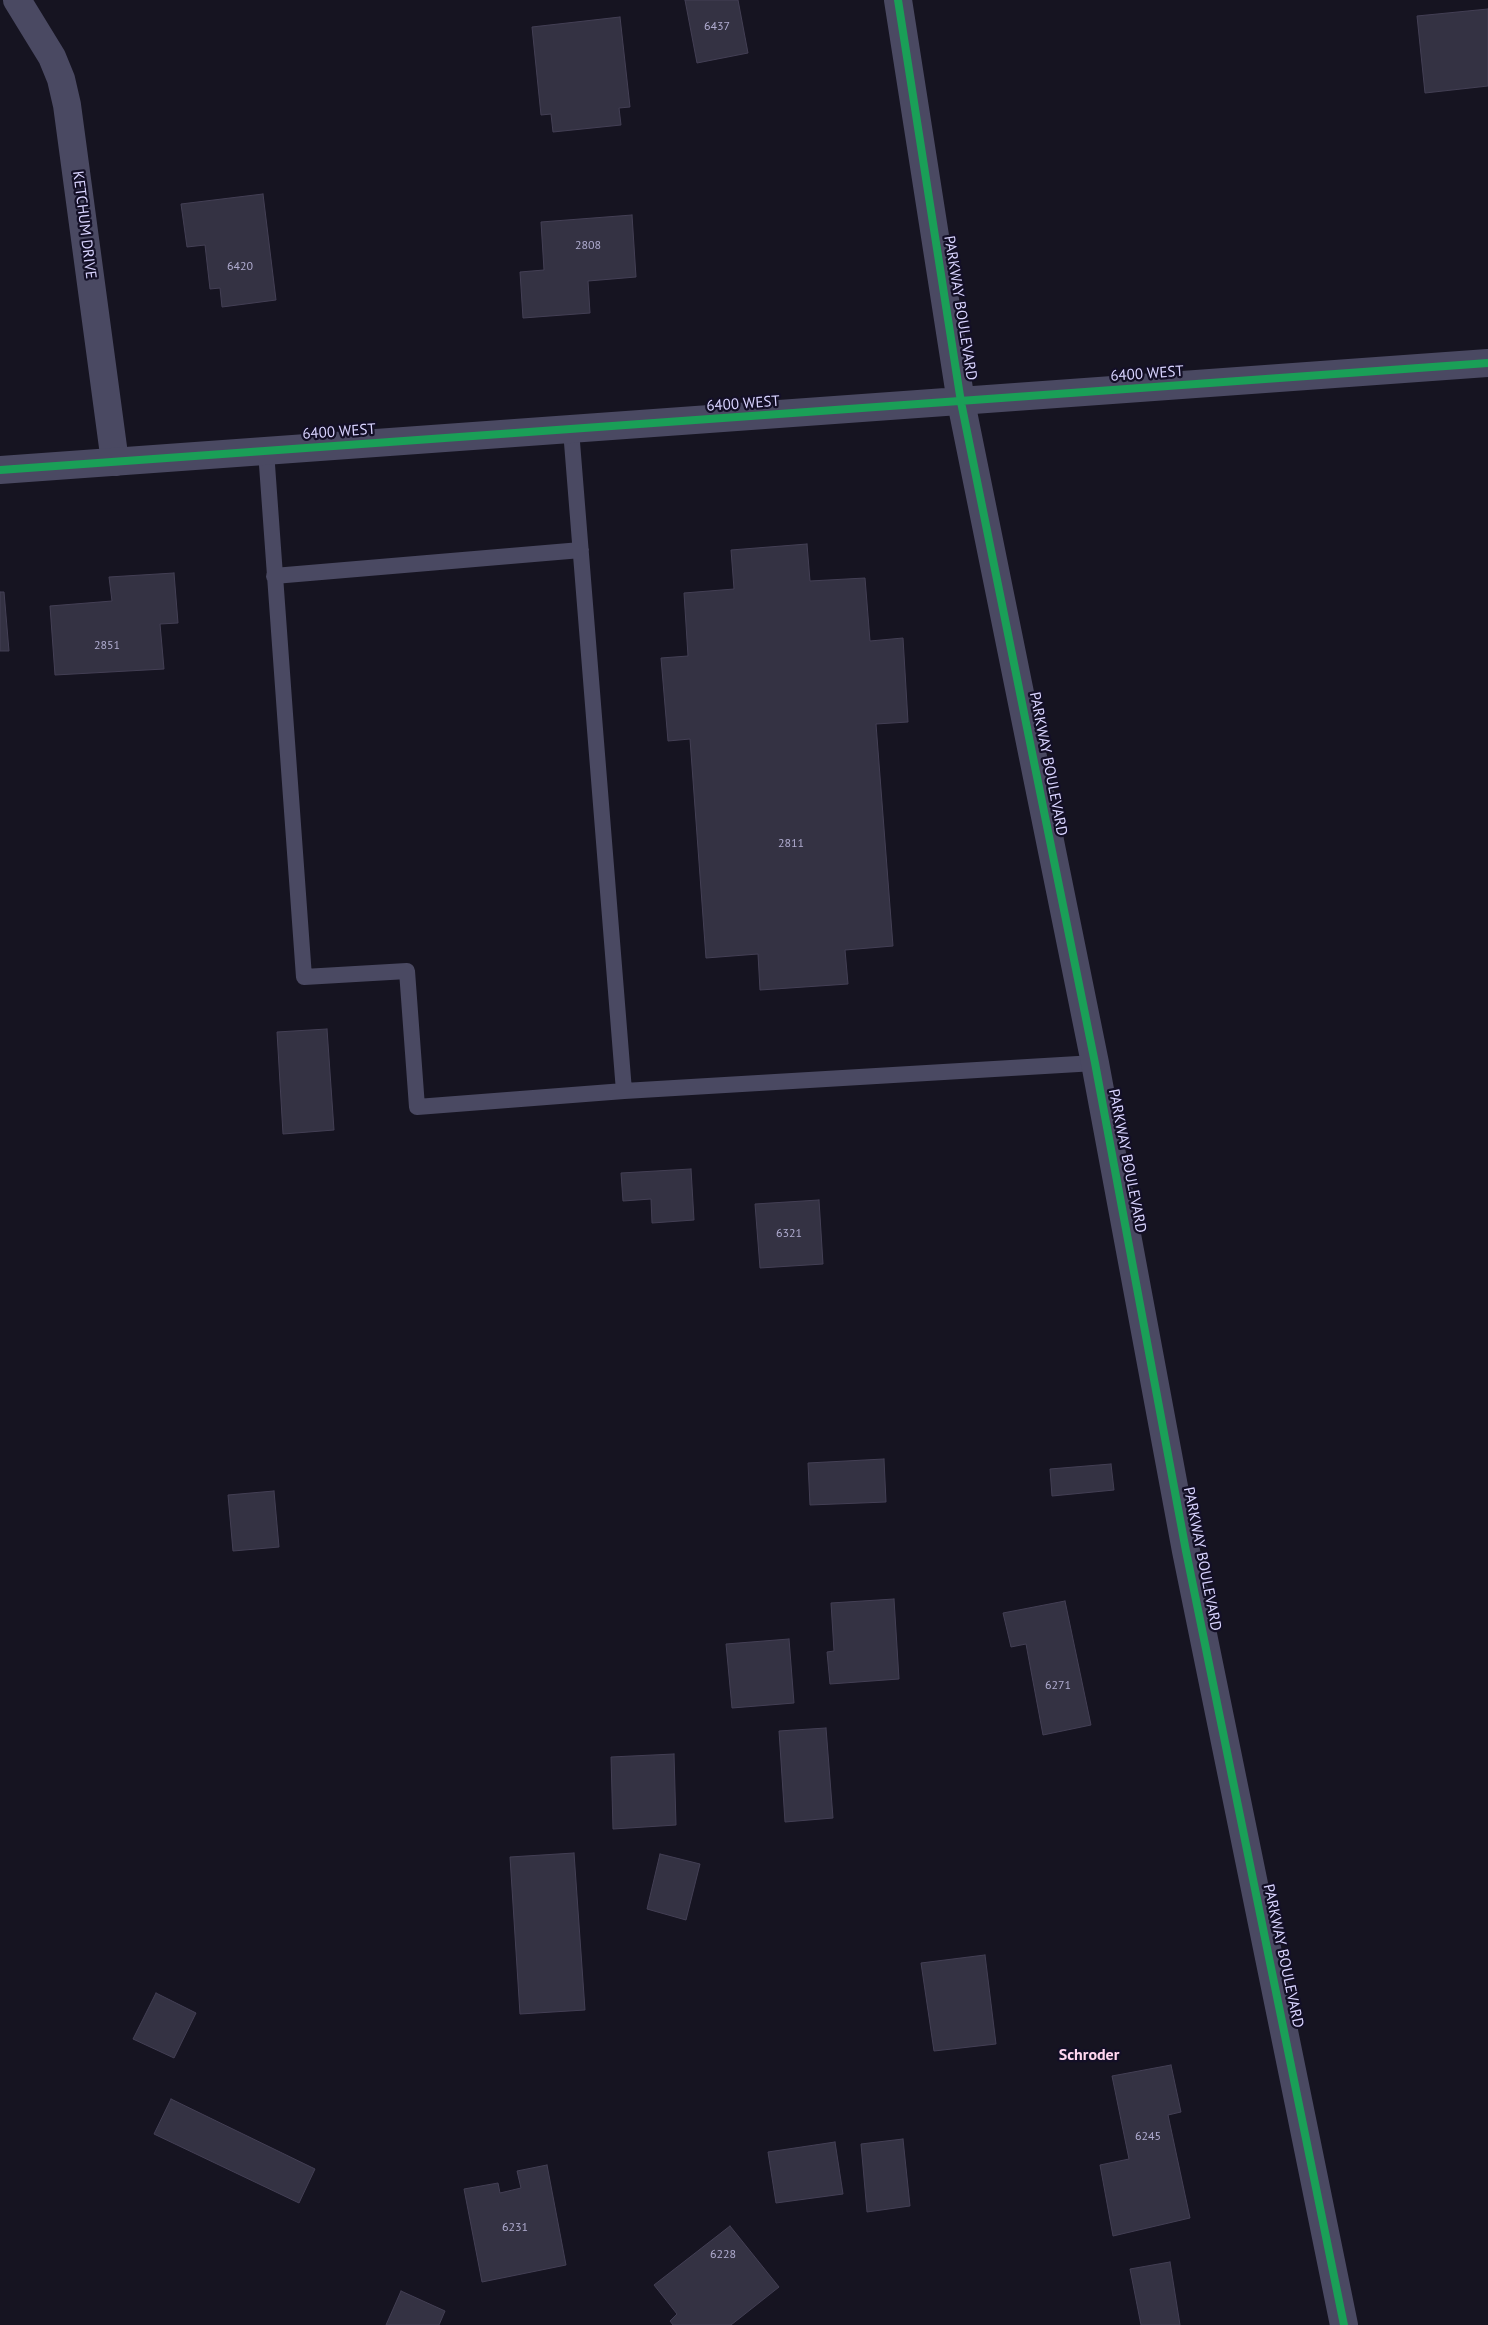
<!DOCTYPE html>
<html>
<head>
<meta charset="utf-8">
<style>
  body { margin:0 }
  canvas { display:block; background:#161421 }
</style>
</head>
<body>
<canvas width="1488" height="2325"></canvas>
<script>
const c = document.querySelector('canvas').getContext('2d');
c.lineJoin = 'round';
function paint(path, color) { c.fillStyle = color; c.fill(path, 'evenodd'); }
const shape = rows => new Path2D(rows.map(r => 'M' + r).join(''));
function stroke(path, color, width, dash) { c.strokeStyle = color; c.lineWidth = width; c.lineCap = dash ? 'butt' : 'round'; c.setLineDash(dash || []); c.stroke(path); }
function write(font, color, halo, rows, align = 'center') {
  c.font = font + ' "PT Sans",sans-serif'; c.lineWidth = 4.5; c.setLineDash([]); c.textBaseline = 'middle'; c.strokeStyle = halo; c.fillStyle = color; for (const [text, x, y, turn = 0] of rows) {
    c.save(); c.translate(x, y); c.rotate((+turn || 0) * Math.PI / 180); c.textAlign = isNaN(turn) ? turn : align; if (halo) c.strokeText(text, 0, 0); c.fillText(text, 0, 0); c.restore();
  }
}
const building = shape([
  [685,0,738,0,748,53,697,63,685,0],
  [1488,9,1488,86,1425,93,1417,16,1488,9],
  [620,17,630,107,619,108,621,125,553,132,551,114,541,115,532,27,620,17],
  [263,194,276,300,222,307,220,288,210,289,205,245,187,247,181,204,263,194],
  [632,215,636,277,588,281,590,313,523,318,520,272,544,270,541,222,632,215],
  [807,544,810,581,865,578,870,641,903,638,908,722,876,724,893,946,845,950,848,984,760,990,758,954,706,958,690,739,668,741,661,658,688,656,684,593,734,589,731,550,807,544],
  [174,573,178,623,160,624,164,669,55,675,50,606,112,601,109,577,174,573],
  [0,592,4,592,9,651,0,651,0,592],
  [327,1029,334,1130,283,1134,277,1032,327,1029],
  [691,1169,694,1220,652,1223,651,1199,623,1201,621,1173,691,1169],
  [819,1200,823,1264,760,1268,755,1204,819,1200],
  [884,1459,886,1502,810,1505,808,1463,884,1459],
  [1111,1464,1114,1490,1052,1496,1050,1469,1111,1464],
  [274,1491,279,1547,233,1551,228,1495,274,1491],
  [894,1599,899,1679,830,1684,827,1652,834,1651,831,1603,894,1599],
  [1065,1601,1091,1725,1043,1735,1026,1644,1011,1647,1003,1613,1065,1601],
  [789,1639,794,1703,732,1708,726,1644,789,1639],
  [826,1728,833,1818,785,1822,779,1731,826,1728],
  [674,1754,676,1825,613,1829,611,1757,674,1754],
  [574,1853,585,2010,520,2014,510,1857,574,1853],
  [660,1854,700,1864,686,1920,647,1909,660,1854],
  [985,1955,996,2044,934,2051,921,1963,985,1955],
  [156,1993,196,2013,174,2058,133,2039,156,1993],
  [1171,2065,1181,2112,1168,2115,1190,2218,1113,2236,1100,2165,1129,2159,1112,2076,1171,2065],
  [171,2099,315,2169,299,2203,154,2134,171,2099],
  [903,2139,910,2206,867,2212,861,2144,903,2139],
  [835,2142,843,2194,776,2203,768,2152,835,2142],
  [547,2165,566,2265,482,2282,464,2189,498,2183,500,2193,521,2188,517,2171,547,2165],
  [730,2226,779,2287,731,2325,673,2325,670,2321,677,2314,654,2285,730,2226],
  [1170,2262,1180,2325,1141,2325,1130,2269,1170,2262],
  [401,2291,445,2311,439,2325,386,2325,401,2291]
]);
paint(building, '#343243');
stroke(building, '#433f54', 1);
stroke(shape([
  [571,430,624,1091],
  [266,451,304,977,407,971,417,1107,624,1091,1095,1063],
  [274,576,581,550]
]), '#4a4962', 16);
stroke(shape([
  [17,0,52,57,61,79,67,105,115,462]
]), '#4a4962', 28);
stroke(shape([
  [898,0,961,402,1095,1063,1186,1551,1344,2325],
  [0,470,1488,363]
]), '#4a4962', 28);
stroke(shape([
  [898,0,961,402,1095,1063,1186,1551,1344,2325],
  [0,470,1488,363]
]), '#1a9f57', 8);
write('12px', '#b0acd0', null, [
  ["6437",717,27],
  ["2808",588,246],
  ["6420",240,267],
  ["2851",107,646],
  ["2811",791,844],
  ["6321",789,1234],
  ["6271",1058,1686],
  ["6245",1148,2137],
  ["6231",515,2228],
  ["6228",723,2255]
]);
write('15px', '#d9d4ff', '#130f26', [
  ["KETCHUM DRIVE",84,225,83],
  ["PARKWAY BOULEVARD",960,308,81],
  ["6400 WEST",1147,374,-4],
  ["6400 WEST",743,404,-4],
  ["6400 WEST",339,432,-4],
  ["PARKWAY BOULEVARD",1048,764,79],
  ["PARKWAY BOULEVARD",1127,1161,79],
  ["PARKWAY BOULEVARD",1202,1559,79],
  ["PARKWAY BOULEVARD",1283,1956,78]
]);
write('bold 16px', '#ffd6f0', '#130f26', [
  ["Schroder",1089,2055]
]);
</script>
</body>
</html>
